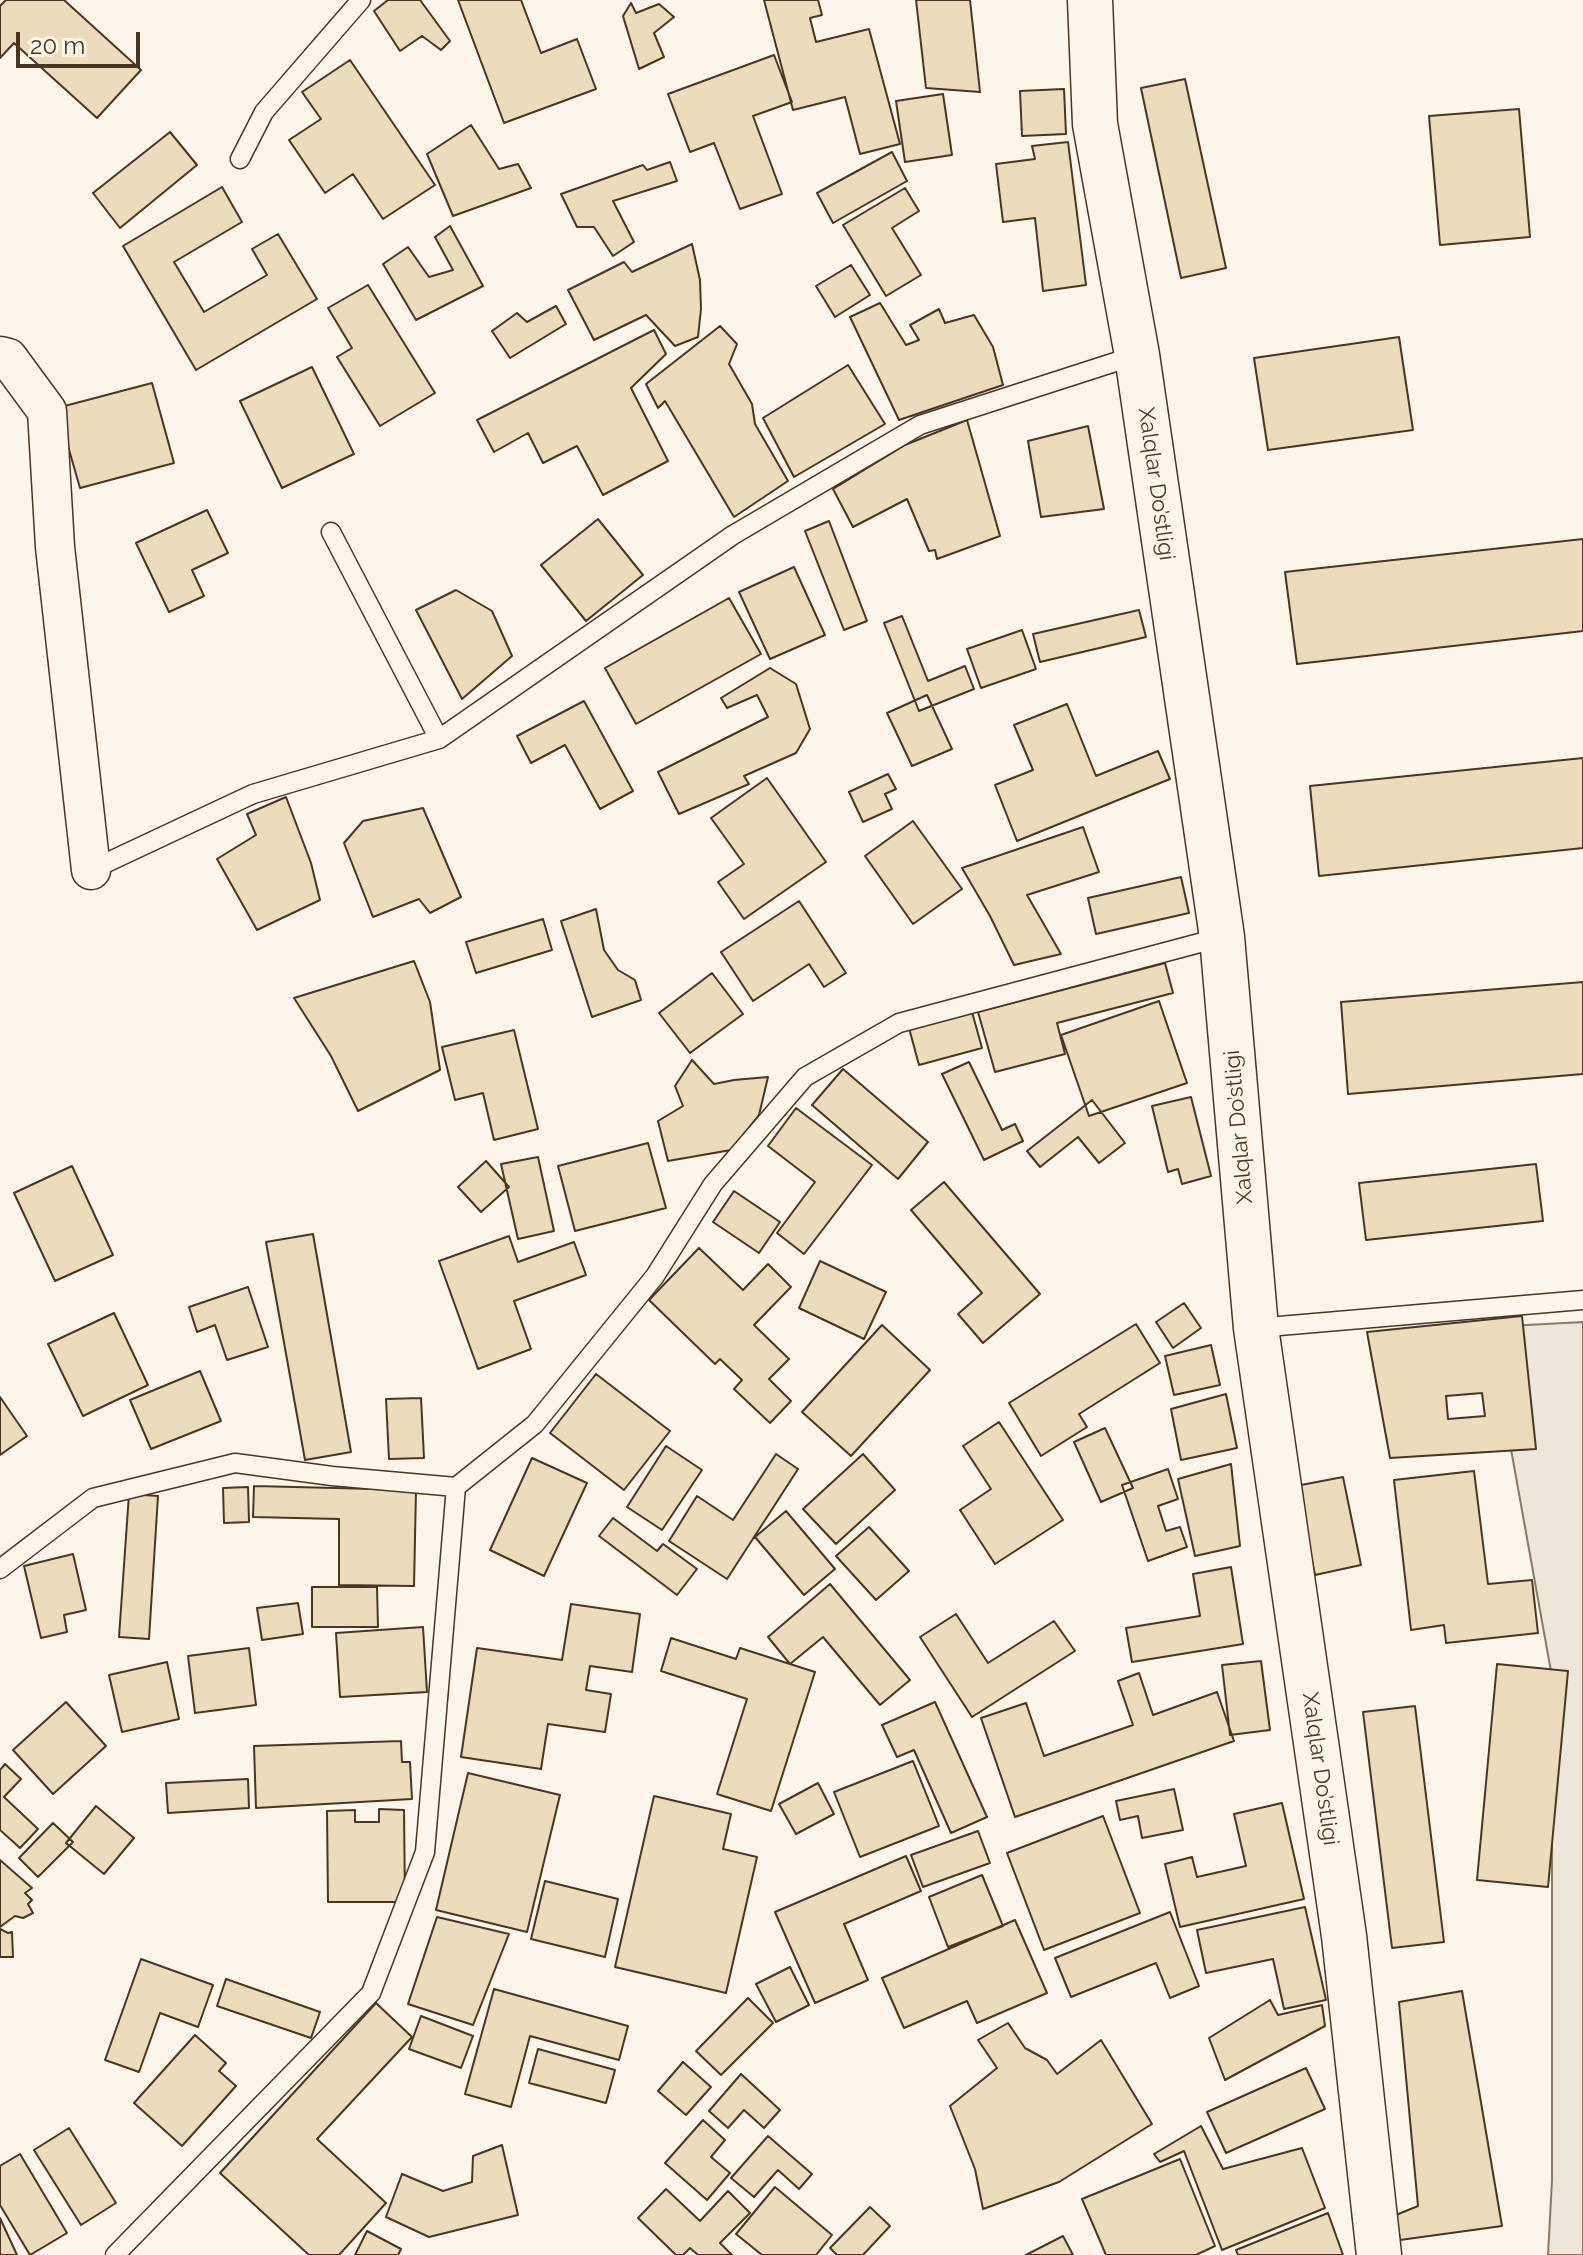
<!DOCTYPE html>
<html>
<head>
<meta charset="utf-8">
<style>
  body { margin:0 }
  #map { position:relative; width:1583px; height:2255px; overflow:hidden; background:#fbf6e9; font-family:Raleway,sans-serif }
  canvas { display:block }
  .scale { position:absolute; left:16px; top:32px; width:124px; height:36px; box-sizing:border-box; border:4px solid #4a3520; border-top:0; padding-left:10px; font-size:24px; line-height:28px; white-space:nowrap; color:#4a3520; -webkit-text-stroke:6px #fbf6e9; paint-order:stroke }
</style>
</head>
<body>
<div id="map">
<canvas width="1583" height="2255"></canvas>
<div class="scale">20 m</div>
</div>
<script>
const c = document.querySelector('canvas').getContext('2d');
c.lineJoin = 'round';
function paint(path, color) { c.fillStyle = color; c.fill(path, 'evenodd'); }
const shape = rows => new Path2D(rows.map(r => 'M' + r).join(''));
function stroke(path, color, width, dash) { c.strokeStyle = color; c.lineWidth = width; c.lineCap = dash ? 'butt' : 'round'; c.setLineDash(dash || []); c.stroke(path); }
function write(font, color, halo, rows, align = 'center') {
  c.font = font + ' Raleway,sans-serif'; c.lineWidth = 6; c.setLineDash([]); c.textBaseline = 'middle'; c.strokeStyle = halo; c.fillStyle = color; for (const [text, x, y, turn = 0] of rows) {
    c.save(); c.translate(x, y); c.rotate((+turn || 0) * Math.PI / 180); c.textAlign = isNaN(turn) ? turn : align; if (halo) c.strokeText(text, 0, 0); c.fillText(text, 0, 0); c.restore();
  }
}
const green = shape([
  [1583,1322,1583,2255,1548,2255,1552,2180,1552,1677,1489,1327,1583,1322]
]);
paint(green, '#ede6d9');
stroke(green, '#887966', 2);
const building = shape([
  [6,0,64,0,141,70,97,118,14,43,0,58,0,6,6,0],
  [388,0,420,0,450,41,441,50,422,36,400,51,374,11,388,0],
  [458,0,521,0,541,53,577,39,596,89,504,123,458,0],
  [764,0,818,0,822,15,810,18,816,42,869,29,900,144,860,154,845,97,793,110,764,0],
  [916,0,970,0,980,92,926,88,916,0],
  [631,3,636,13,659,4,674,17,654,33,664,57,639,69,623,16,631,3],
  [774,55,792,102,753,116,782,194,740,209,714,143,690,152,668,94,774,55],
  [350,60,435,185,383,219,353,174,325,193,289,140,321,119,302,92,350,60],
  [1185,79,1226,268,1181,278,1141,88,1185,79],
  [1064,89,1066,134,1022,136,1020,91,1064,89],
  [943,94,952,155,905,162,896,101,943,94],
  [1519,109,1530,237,1440,245,1429,116,1519,109],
  [471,125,499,169,518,164,531,188,453,216,427,154,471,125],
  [170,132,197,165,120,228,93,193,170,132],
  [1068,142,1086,285,1043,291,1035,218,1003,222,996,164,1035,159,1032,146,1068,142],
  [892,152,907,181,833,223,817,193,892,152],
  [670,162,677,181,613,201,634,242,613,256,594,227,577,227,561,194,643,165,647,170,670,162],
  [222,187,242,222,174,262,204,312,267,275,252,249,278,234,317,299,196,370,123,246,222,187],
  [905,188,919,211,892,228,921,275,886,296,843,225,905,188],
  [450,226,483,286,416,320,383,264,408,247,429,277,453,270,435,237,450,226],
  [692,244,700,280,701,309,698,337,675,346,646,315,594,340,568,290,624,262,632,272,692,244],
  [851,265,870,295,835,317,816,286,851,265],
  [368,285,435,393,380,426,337,357,352,348,328,308,368,285],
  [880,303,906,345,919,340,910,325,939,309,945,323,974,315,993,347,1003,385,899,420,850,317,880,303],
  [556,306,566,324,510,358,492,331,517,313,527,322,556,306],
  [720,326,737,344,729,364,752,404,755,424,788,481,734,517,665,401,658,408,646,384,720,326],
  [654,330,666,354,631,388,668,461,603,495,577,446,543,463,528,433,494,452,477,420,654,330],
  [1399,337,1413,430,1268,450,1254,358,1399,337],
  [848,365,885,424,794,477,763,418,848,365],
  [312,367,354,454,282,488,240,401,312,367],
  [152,383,174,463,80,488,57,408,152,383],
  [967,420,1000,536,937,559,935,550,929,551,907,499,853,527,833,489,905,445,967,420],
  [1088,426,1104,509,1041,517,1028,441,1088,426],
  [207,510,228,553,192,570,204,596,169,612,136,543,207,510],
  [598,519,643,575,586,621,541,565,598,519],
  [829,521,867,621,844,630,805,531,829,521],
  [1583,539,1583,631,1297,664,1285,572,1583,539],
  [794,567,825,635,770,659,739,592,794,567],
  [456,590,492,611,512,656,462,699,416,610,456,590],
  [729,598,761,654,636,724,605,668,729,598],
  [1139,610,1146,637,1040,662,1033,634,1139,610],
  [902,616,928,681,965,666,974,689,919,711,884,623,902,616],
  [1022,630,1036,669,981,688,967,649,1022,630],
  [770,668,796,684,810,729,796,753,744,776,749,784,679,814,658,772,768,717,757,695,727,708,721,698,770,668],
  [927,695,952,749,912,766,887,713,927,695],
  [584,701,633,791,600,809,565,745,531,763,517,736,584,701],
  [1067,704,1096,776,1158,751,1170,779,1017,841,995,785,1033,770,1014,725,1067,704],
  [1583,758,1583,848,1319,876,1310,786,1583,758],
  [888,774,896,789,885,794,892,809,863,822,849,792,888,774],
  [767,778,826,862,744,919,718,882,744,864,711,818,767,778],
  [286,797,311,863,320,900,257,930,217,859,256,835,247,814,286,797],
  [423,808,461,897,430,913,419,899,373,917,344,843,363,821,423,808],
  [913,821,962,889,913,924,865,856,913,821],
  [1083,827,1099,872,1027,895,1061,954,1014,965,990,916,962,868,1083,827],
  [1181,877,1189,913,1096,934,1088,898,1181,877],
  [799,901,846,973,824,987,809,964,753,1001,721,952,799,901],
  [596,909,604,950,618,970,635,980,641,1000,592,1017,561,921,596,909],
  [543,919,552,950,476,973,466,942,543,919],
  [414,961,430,1002,440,1070,358,1111,331,1056,294,998,414,961],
  [1165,963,1173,993,1057,1023,1065,1054,995,1072,978,1012,1165,963],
  [712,973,743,1014,690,1053,659,1013,712,973],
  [1583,982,1583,1074,1348,1094,1341,1002,1583,982],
  [1159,1001,1187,1083,1089,1116,1061,1035,1159,1001],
  [972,1012,982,1048,919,1065,909,1028,972,1012],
  [514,1030,538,1129,494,1140,483,1093,455,1100,442,1047,514,1030],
  [692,1060,714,1084,734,1080,768,1077,759,1115,731,1150,668,1161,658,1121,683,1106,675,1086,692,1060],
  [969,1062,1002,1130,1015,1124,1023,1141,984,1160,942,1074,969,1062],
  [843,1069,928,1142,898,1179,812,1105,843,1069],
  [1191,1097,1211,1176,1182,1184,1178,1169,1168,1172,1152,1106,1191,1097],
  [1092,1100,1125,1143,1099,1163,1078,1137,1040,1167,1027,1151,1092,1100],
  [796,1108,872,1165,804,1254,777,1233,815,1182,768,1146,796,1108],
  [648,1143,666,1208,575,1231,558,1166,648,1143],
  [538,1157,554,1231,518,1239,501,1164,538,1157],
  [486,1161,509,1187,481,1212,458,1187,486,1161],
  [1536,1164,1543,1221,1366,1240,1359,1183,1536,1164],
  [72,1166,113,1255,55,1281,14,1193,72,1166],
  [944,1182,1040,1294,983,1343,958,1314,982,1293,911,1210,944,1182],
  [734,1191,780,1222,759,1253,713,1222,734,1191],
  [313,1234,351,1452,305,1460,266,1242,313,1234],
  [509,1236,518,1262,574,1242,586,1275,514,1301,531,1349,478,1369,439,1261,509,1236],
  [699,1248,743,1290,768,1264,791,1287,754,1325,789,1359,769,1379,791,1401,770,1423,734,1389,742,1380,720,1359,715,1364,649,1300,699,1248],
  [820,1261,886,1292,864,1339,799,1308,820,1261],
  [248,1287,268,1347,227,1360,215,1325,197,1332,189,1307,248,1287],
  [1184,1303,1201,1328,1173,1348,1156,1322,1184,1303],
  [114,1313,148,1385,83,1416,48,1344,114,1313],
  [1522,1316,1536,1449,1390,1458,1367,1332,1522,1316],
  [1482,1393,1485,1416,1448,1419,1446,1396,1482,1393],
  [1136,1324,1160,1363,1079,1414,1087,1427,1041,1456,1009,1403,1136,1324],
  [882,1325,930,1370,851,1456,802,1412,882,1325],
  [1211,1345,1220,1385,1174,1395,1165,1356,1211,1345],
  [200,1371,221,1421,151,1449,130,1400,200,1371],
  [596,1374,670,1431,624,1490,550,1433,596,1374],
  [1226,1394,1237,1448,1181,1460,1171,1409,1226,1394],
  [0,1397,27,1436,0,1455,0,1397],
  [421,1398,424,1458,389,1459,386,1399,421,1398],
  [999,1422,1063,1520,995,1564,960,1510,991,1489,963,1446,999,1422],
  [1105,1428,1133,1488,1101,1502,1074,1442,1105,1428],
  [666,1446,702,1470,662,1530,627,1507,666,1446],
  [776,1454,798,1469,727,1579,669,1541,697,1496,733,1520,776,1454],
  [863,1454,895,1490,836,1544,803,1509,863,1454],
  [532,1458,587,1483,544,1576,490,1550,532,1458],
  [1231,1464,1240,1546,1195,1556,1178,1479,1231,1464],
  [1168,1469,1178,1499,1158,1506,1166,1531,1180,1527,1187,1547,1148,1561,1122,1485,1168,1469],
  [1474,1471,1488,1584,1532,1580,1538,1633,1446,1643,1444,1625,1411,1630,1394,1480,1474,1471],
  [1343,1477,1361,1565,1315,1575,1296,1486,1343,1477],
  [254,1486,416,1490,414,1586,339,1585,339,1519,253,1517,254,1486],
  [248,1487,249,1522,224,1523,223,1488,248,1487],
  [129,1494,158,1496,149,1639,119,1637,129,1494],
  [786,1511,835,1569,804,1595,755,1537,786,1511],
  [613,1518,657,1551,663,1544,697,1569,677,1595,599,1536,613,1518],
  [869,1527,909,1571,876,1600,836,1556,869,1527],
  [73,1554,86,1610,64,1615,67,1632,41,1638,24,1566,73,1554],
  [1231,1567,1243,1644,1132,1662,1126,1628,1200,1616,1193,1574,1231,1567],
  [830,1584,910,1680,880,1705,823,1637,790,1664,768,1637,830,1584],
  [312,1587,377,1587,378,1627,312,1627,312,1587],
  [298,1603,303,1634,262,1640,257,1608,298,1603],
  [571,1604,640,1614,632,1672,590,1666,586,1690,611,1694,605,1732,548,1724,541,1769,461,1757,477,1648,562,1660,571,1604],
  [956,1614,988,1663,1054,1621,1075,1651,972,1717,920,1637,956,1614],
  [423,1627,427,1692,340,1697,336,1633,423,1627],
  [671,1638,736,1659,740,1648,815,1672,771,1811,717,1794,747,1699,661,1671,671,1638],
  [249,1648,256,1705,195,1713,188,1656,249,1648],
  [1261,1661,1270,1730,1230,1735,1222,1665,1261,1661],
  [167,1662,179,1719,122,1732,109,1675,167,1662],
  [1497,1664,1568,1671,1548,1887,1477,1880,1497,1664],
  [1139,1673,1153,1715,1217,1692,1234,1741,1015,1817,981,1718,1026,1703,1044,1756,1133,1725,1118,1681,1139,1673],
  [66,1702,106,1746,53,1794,13,1750,66,1702],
  [935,1702,987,1817,951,1833,914,1750,897,1757,882,1725,935,1702],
  [1415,1706,1444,1942,1392,1948,1363,1712,1415,1706],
  [401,1741,402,1762,410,1762,412,1799,256,1808,254,1746,401,1741],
  [913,1761,939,1826,860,1857,834,1792,913,1761],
  [5,1764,21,1779,4,1797,38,1829,20,1848,0,1830,0,1770,5,1764],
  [468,1773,560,1795,527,1932,436,1910,468,1773],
  [248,1779,249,1808,168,1813,166,1783,248,1779],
  [818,1783,834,1814,796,1834,779,1804,818,1783],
  [1174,1789,1183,1830,1142,1838,1138,1816,1120,1820,1116,1801,1174,1789],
  [654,1796,731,1814,723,1849,757,1857,726,1993,615,1967,654,1796],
  [1282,1803,1304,1899,1180,1927,1165,1864,1192,1857,1197,1877,1246,1866,1234,1814,1282,1803],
  [96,1806,134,1838,104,1874,66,1843,96,1806],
  [379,1809,404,1810,405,1902,328,1902,327,1811,355,1810,355,1822,379,1822,379,1809],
  [1103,1816,1140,1913,1044,1950,1007,1853,1103,1816],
  [53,1823,73,1842,38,1877,19,1858,53,1823],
  [978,1831,990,1863,923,1887,911,1855,978,1831],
  [906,1856,921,1891,844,1924,868,1980,815,2003,775,1912,906,1856],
  [0,1860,32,1888,25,1893,32,1900,28,1904,33,1913,23,1918,15,1916,0,1927,0,1860],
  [982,1875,1003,1926,948,1947,929,1897,982,1875],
  [545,1881,618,1899,605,1957,531,1939,545,1881],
  [1305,1907,1326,2000,1284,2009,1273,1959,1206,1973,1197,1930,1305,1907],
  [1170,1912,1199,1986,1170,1998,1156,1963,1071,1997,1055,1958,1170,1912],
  [437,1917,509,1934,473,2025,408,2004,437,1917],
  [1015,1920,1047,1993,977,2023,967,2001,904,2028,882,1978,1015,1920],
  [0,1929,8,1933,12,1932,13,1957,0,1957,0,1929],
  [141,1959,213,1985,198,2027,160,2013,139,2072,105,2060,141,1959],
  [790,1967,809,2005,776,2022,756,1984,790,1967],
  [226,1979,320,2012,311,2038,217,2006,226,1979],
  [494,1989,628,2026,619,2060,530,2036,511,2107,465,2094,494,1989],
  [1462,1991,1502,2226,1400,2240,1396,2215,1418,2206,1399,2002,1462,1991],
  [748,1998,773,2023,721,2075,696,2051,748,1998],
  [1270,2000,1278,2015,1322,2005,1325,2026,1225,2080,1209,2038,1270,2000],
  [376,2003,412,2037,317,2139,386,2203,339,2255,309,2255,220,2173,376,2003],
  [421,2016,473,2036,461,2068,409,2049,421,2016],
  [1008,2023,1025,2048,1047,2060,1057,2074,1101,2040,1152,2124,1059,2182,983,2209,975,2169,950,2106,997,2068,978,2040,1008,2023],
  [195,2035,226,2063,219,2071,236,2086,182,2146,134,2103,195,2035],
  [538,2049,615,2070,606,2103,529,2083,538,2049],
  [683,2062,711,2087,686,2115,658,2091,683,2062],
  [1306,2068,1325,2109,1226,2153,1207,2112,1306,2068],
  [741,2074,780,2110,764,2128,744,2110,728,2128,709,2111,741,2074],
  [703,2120,725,2140,711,2157,730,2173,707,2200,665,2163,703,2120],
  [1201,2126,1223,2169,1302,2148,1325,2208,1222,2250,1184,2151,1160,2162,1154,2154,1201,2126],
  [69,2128,116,2203,81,2225,34,2150,69,2128],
  [768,2136,812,2174,799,2189,778,2170,754,2197,731,2178,768,2136],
  [502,2145,518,2215,429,2237,386,2217,402,2174,443,2191,472,2182,473,2156,502,2145],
  [20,2154,67,2233,30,2255,0,2205,0,2166,20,2154],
  [1180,2159,1215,2246,1196,2255,1106,2255,1082,2199,1180,2159],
  [775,2187,832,2235,816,2255,762,2255,736,2234,775,2187],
  [666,2189,700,2221,728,2191,750,2213,720,2243,732,2255,698,2255,690,2248,683,2255,676,2255,638,2218,666,2189],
  [870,2207,890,2226,863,2255,837,2255,830,2248,870,2207],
  [1328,2213,1343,2255,1238,2255,1236,2250,1328,2213],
  [0,2218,17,2255,0,2255,0,2218],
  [367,2231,401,2249,398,2255,355,2255,367,2231],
  [1063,2236,1073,2255,1026,2255,1063,2236]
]);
paint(building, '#ecdcbc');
stroke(building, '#4a3520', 2);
const service = shape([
  [240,159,264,112,361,0],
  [331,532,439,739],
  [91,870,253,794,439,739,733,535,920,425,1137,355],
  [1256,1328,1583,1300],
  [0,1569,93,1498,235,1463,332,1476,456,1487],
  [115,2255,371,1993,425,1852,456,1487,535,1424,655,1276,713,1184,805,1077,899,1023,1222,937]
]);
const minor = shape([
  [0,356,8,358,47,411,55,547,91,870]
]);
const secondary = shape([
  [1090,0,1095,124,1137,355,1222,937,1256,1328,1344,1936,1379,2255]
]);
stroke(service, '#4a3520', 21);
stroke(minor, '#4a3520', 41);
stroke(secondary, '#4a3520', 47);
stroke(service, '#fbf6e9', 18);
stroke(minor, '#fbf6e9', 38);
stroke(secondary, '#fbf6e9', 44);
write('22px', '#4a3520', '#fbf6e9', [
  ["Xalqlar Do’stligi",1156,484,82],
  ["Xalqlar Do’stligi",1239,1127,-95],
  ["Xalqlar Do’stligi",1320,1769,82]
]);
</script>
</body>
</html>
